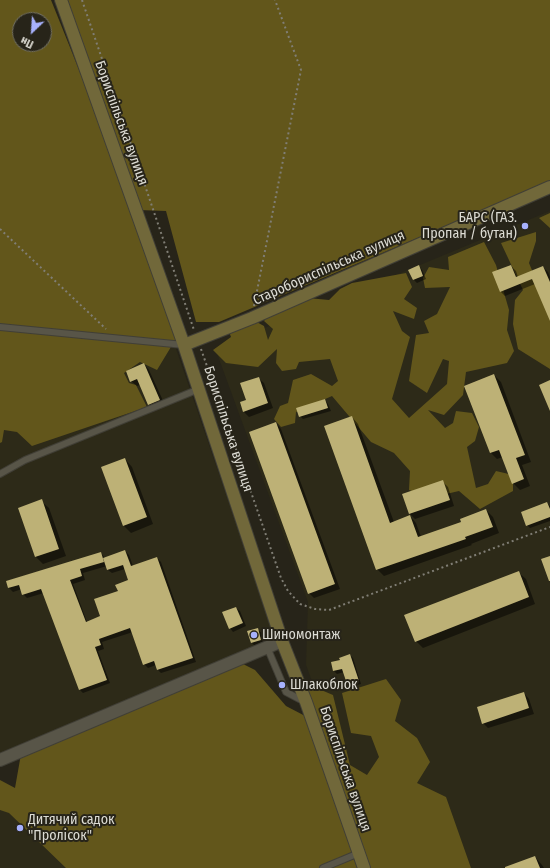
<!DOCTYPE html>
<html>
<head>
<meta charset="utf-8">
<style>
  body { margin:0 }
  #map { position:relative; width:550px; height:868px; overflow:hidden; background:#272419; font-family:"Fira Sans Condensed",sans-serif }
  canvas { display:block }
  .north { position:absolute; left:12px; top:12px; width:40px; height:40px; box-sizing:border-box; background:#272419; border:1px solid #706e64; border-radius:50%; rotate:205deg; font-size:11px; font-weight:700; line-height:16px; text-align:center; color:#dddcd4 }
  .north::after { content:''; display:block; margin:auto; width:14px; height:18px; background:#a7b1fc; clip-path:polygon(50% 0,100% 100%,50% 72%,0 100%) }
</style>
</head>
<body>
<div id="map">
<canvas width="550" height="868"></canvas>
<div class="north">Пн</div>
</div>
<script>
const c = document.querySelector('canvas').getContext('2d');
c.lineJoin = 'round';
function paint(path, color) { c.fillStyle = color; c.fill(path, 'evenodd'); }
const shape = rows => new Path2D(rows.map(r => 'M' + r).join(''));
function stroke(path, color, width, dash) { c.strokeStyle = color; c.lineWidth = width; c.lineCap = dash ? 'butt' : 'round'; c.setLineDash(dash || []); c.stroke(path); }
function write(font, color, halo, rows, align = 'center') {
  c.font = font + ' "Fira Sans Condensed",sans-serif'; c.lineWidth = 4; c.setLineDash([]); c.textBaseline = 'middle'; c.strokeStyle = halo; c.fillStyle = color; for (const [text, x, y, turn = 0] of rows) {
    c.save(); c.translate(x, y); c.rotate((+turn || 0) * Math.PI / 180); c.textAlign = isNaN(turn) ? turn : align; if (halo) c.strokeText(text, 0, 0); c.fillText(text, 0, 0); c.restore();
  }
}
paint(shape([
  [550,211,550,868,381,868,306,665,308,602,215,348,408,270],
  [175,346,272,628,271,638,264,644,0,754,0,416],
  [0,788,80,868,0,868]
]), '#2d2a18');
paint(shape([
  [0,0,51,0,110,147,177,337,157,370,140,362,124,373,129,383,136,385,147,407,32,446,17,432,4,430,2,442,0,443],
  [20,20,44,20,44,44,20,44],
  [57,0,550,0,550,182,219,322,196,322,166,211,139,210],
  [550,213,550,228,539,218],
  [536,232,536,241,529,263,550,314,550,369,518,349,513,324,515,300,523,290,501,243],
  [484,242,496,265,509,310,507,330,514,351,507,363,466,372,463,395,444,415,428,410,445,428,453,423,456,411,472,413,479,427,475,441,467,447,476,488,488,484,496,471,513,475,513,491,480,509,459,491,446,494,421,494,409,490,410,471,394,453,371,442,332,396,296,412,295,423,281,427,274,419,280,406,288,403,293,380,311,374,332,386,338,381,330,359,299,362,296,369,282,371,276,363,277,349,258,367,226,363,213,350,231,337,228,329,253,320,264,326,268,340,273,329,264,321,270,313,308,298,329,300,340,289,352,283,406,273,412,287,404,299,417,308,414,319,393,311,402,331,410,337,392,399,409,418,447,384,449,361,443,359,427,393,409,381,416,335,429,333,424,321,437,314,450,287,425,288,423,278,429,267,449,270,448,257],
  [239,662,255,670,286,706,309,718,307,684,333,695,350,765,367,775,379,757,371,736,351,733,342,693,386,679,401,700,395,721,417,738,430,762,417,783,446,797,471,868,66,868,9,813,0,810,0,780,15,788,21,754]
]), '#62561b');
paint(shape([
  [419,266,422,270,426,279,417,283,414,280,410,270],
  [511,266,516,271,518,277,543,267,548,272,550,277,550,317,535,284,505,296,500,291],
  [144,364,149,370,165,405,154,410,149,404,140,385,137,386,131,381],
  [494,375,501,382,531,462,522,465,530,486,520,490,513,483,503,457,497,459,491,453],
  [258,378,264,383,273,408,249,417,244,412],
  [325,400,328,404,331,411,303,419,300,416],
  [352,417,358,424,394,522,410,516,416,523,421,537,462,523,486,510,493,517,499,533,471,544,472,545,384,576,377,569],
  [276,423,281,429,340,589,314,598,309,593],
  [125,459,132,467,153,524,131,533,123,525],
  [443,482,448,487,454,506,415,519,410,514],
  [41,501,49,508,66,556,43,564,36,557,19,508],
  [547,503,550,506,550,521,530,528,527,525],
  [125,551,129,555,133,566,157,558,161,562,196,662,161,673,158,670,156,665,148,668,144,664,133,632,102,642,104,649,98,651,110,683,83,693,80,690,44,593,27,598,23,594,22,589,13,592,9,588,7,581,101,553,105,558],
  [107,566,108,570,112,573,125,569,129,581,119,592,101,616,87,622,73,584,85,580,83,573],
  [518,572,526,579,535,604,423,648,416,641],
  [236,608,240,611,246,626,233,632,230,628],
  [257,629,263,634,266,645,257,648,252,643],
  [350,655,353,658,361,684,351,687,348,684,344,672,337,674,334,671,332,663,341,661],
  [524,693,529,699,534,714,488,728,483,723],
  [535,857,542,865,544,868,504,868]
]), '#0007');
paint(shape([
  [419,265,423,276,413,280,408,270],
  [511,265,516,277,543,266,550,282,550,321,532,279,500,292,492,272],
  [144,363,160,400,148,405,137,379,130,382,126,371],
  [494,374,525,455,516,458,524,479,512,484,499,450,490,453,464,386],
  [259,377,268,403,243,412,240,402,246,400,240,383],
  [550,380,550,411,539,385],
  [325,399,328,408,299,417,296,408],
  [352,416,390,523,410,515,418,537,461,522,460,519,486,509,493,527,465,537,466,539,376,570,324,426],
  [276,422,335,584,308,594,249,432],
  [125,458,147,517,123,526,101,467],
  [443,480,450,500,409,514,402,494],
  [42,499,59,549,35,557,18,508],
  [547,502,550,509,550,517,526,526,521,512],
  [125,550,131,566,157,557,193,658,157,670,154,661,143,665,130,628,99,639,101,645,95,647,107,680,79,690,41,589,22,595,19,585,8,588,6,581,101,552,104,562,80,569,82,576,70,580,86,622,100,616,94,599,118,591,115,585,128,580,123,565,107,570,103,558],
  [550,556,550,581,549,581,541,559],
  [519,571,529,597,415,642,404,615],
  [236,607,243,623,229,629,222,612],
  [258,628,261,640,251,643,247,631],
  [350,654,359,681,347,684,342,669,333,671,331,662,340,660,339,658],
  [524,692,529,708,482,724,477,707],
  [535,856,540,868,505,868,505,867]
]), '#bdb176');
const lane = shape([
  [0,327,184,345],
  [0,474,25,460,199,389],
  [267,647,286,692,305,702],
  [323,868,359,853]
]);
const street = shape([
  [0,760,282,641]
]);
const secondary = shape([
  [61,0,184,345,282,641,306,702,364,868],
  [184,345,252,318,550,187]
]);
stroke(lane, '#413f36', 8);
stroke(street, '#413f36', 14);
stroke(secondary, '#413f36', 14);
stroke(shape([
  [82,0,194,330],
  [0,229,106,329],
  [254,306,301,70,275,0],
  [201,349,281,578,288,591,300,604,315,609,329,610,550,527]
]), '#807e75', 2, [2, 3]);
stroke(lane, '#585548', 6);
stroke(street, '#585548', 12);
stroke(secondary, '#71683a', 12);
for (const [x, y, r, color] of [
  [525,226,4,"#a7b1fc"],
  [254,635,4,"#a7b1fc"],
  [282,685,4,"#a7b1fc"],
  [20,828,4,"#a7b1fc"]
]) { const dot = new Path2D(); dot.arc(x, y, r, 0, 2 * Math.PI); c.fillStyle = color; c.fill(dot); stroke(dot, '#272419', 1.5); }
write('14px', '#dddcd4', '#272419', [
  ["Бориспільська вулиця",121,123,70],
  ["Старобориспільська вулиця",329,268,-24],
  ["Бориспільська вулиця",228,429,72],
  ["Бориспільська вулиця",345,769,71]
]);
write('14px', '#dddcd4', '#272419', [
  ["БАРС (ГАЗ.",517,218,"right"],
  ["Пропан / бутан)",517,234,"right"],
  ["Шиномонтаж",262,635],
  ["Шлакоблок",290,685],
  ["Дитячий садок",28,820],
  ["\"Пролісок\"",28,836]
], 'left');
</script>
</body>
</html>
